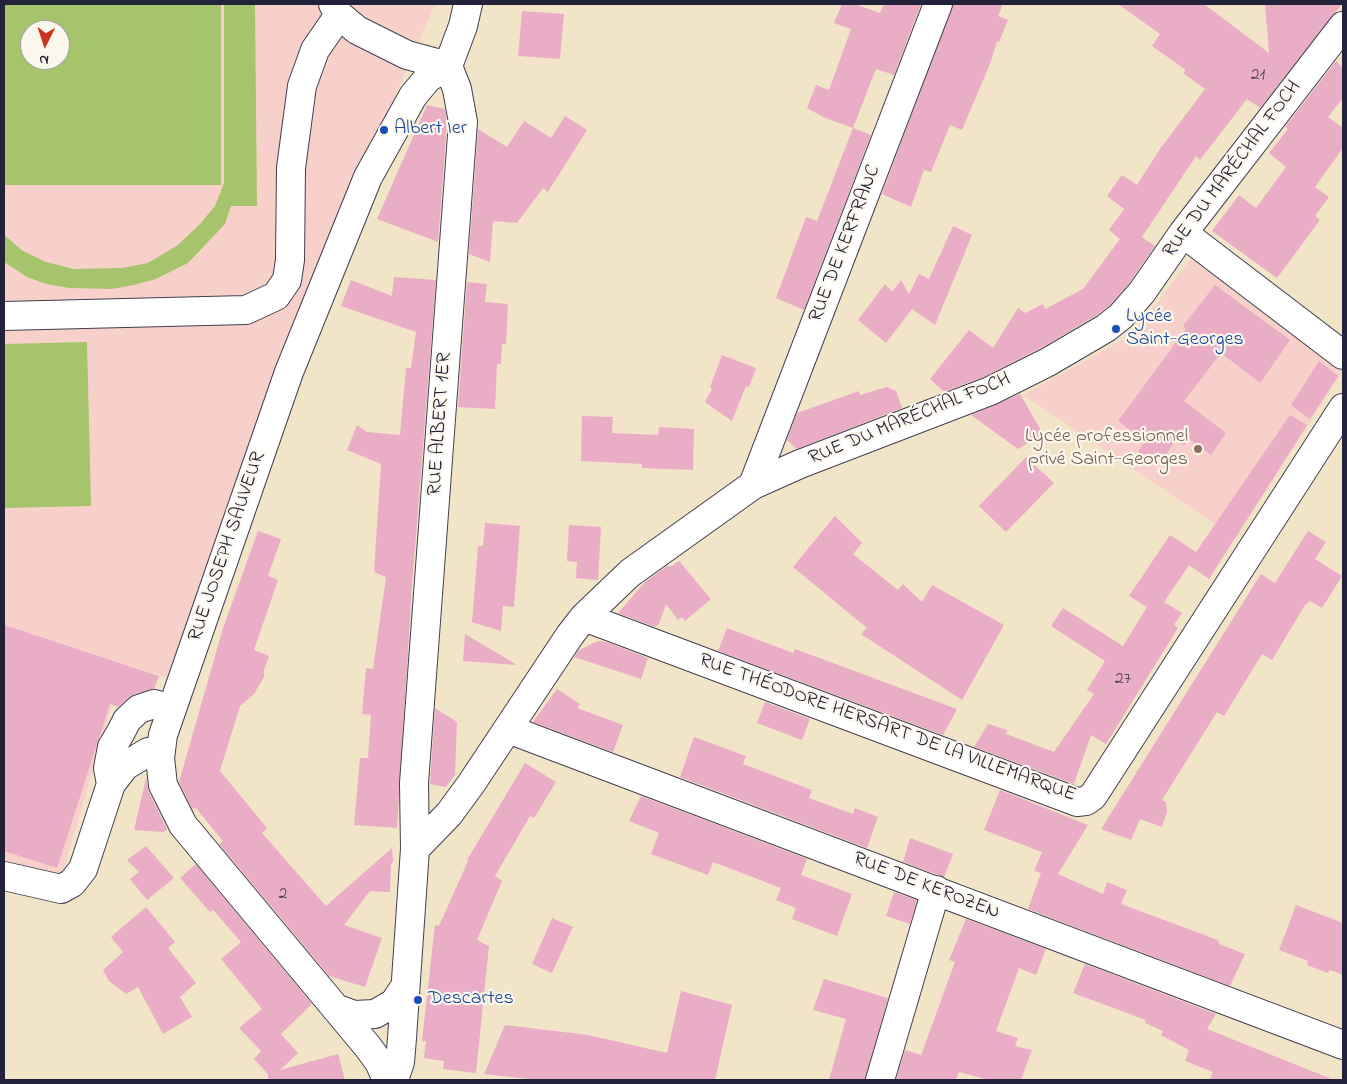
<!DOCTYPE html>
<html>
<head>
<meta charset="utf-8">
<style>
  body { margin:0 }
  #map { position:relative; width:1347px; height:1084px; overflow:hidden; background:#f2e4c7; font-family:"Indie Flower",sans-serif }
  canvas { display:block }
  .frame { position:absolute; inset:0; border:5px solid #22223b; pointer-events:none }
  .north { position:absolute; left:20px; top:20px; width:50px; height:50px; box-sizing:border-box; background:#fbf7ec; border:1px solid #a4a2a5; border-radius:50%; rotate:184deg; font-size:14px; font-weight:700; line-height:20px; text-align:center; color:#22223b }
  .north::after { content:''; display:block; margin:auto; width:18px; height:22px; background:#c8321e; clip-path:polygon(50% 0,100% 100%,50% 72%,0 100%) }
</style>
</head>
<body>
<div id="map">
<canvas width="1347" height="1084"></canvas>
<div class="frame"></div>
<div class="north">N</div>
</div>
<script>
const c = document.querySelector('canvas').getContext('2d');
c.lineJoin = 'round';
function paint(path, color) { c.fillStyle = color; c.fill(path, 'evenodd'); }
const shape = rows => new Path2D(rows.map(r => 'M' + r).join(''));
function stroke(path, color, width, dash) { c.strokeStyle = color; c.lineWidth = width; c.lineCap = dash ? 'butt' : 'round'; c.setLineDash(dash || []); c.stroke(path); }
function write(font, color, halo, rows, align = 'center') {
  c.font = font + ' "Indie Flower",sans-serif'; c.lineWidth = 4.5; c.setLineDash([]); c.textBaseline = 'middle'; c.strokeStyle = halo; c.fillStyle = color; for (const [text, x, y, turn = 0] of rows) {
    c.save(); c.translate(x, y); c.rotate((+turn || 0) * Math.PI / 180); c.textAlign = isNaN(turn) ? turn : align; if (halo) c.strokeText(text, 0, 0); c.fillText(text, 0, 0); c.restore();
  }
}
paint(shape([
  [4,4,435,4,305,303,174,680,124,664,62,875,4,863],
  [30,30,60,30,60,60,30,60],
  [1194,255,1343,356,1343,370,1236,538,1023,395,1133,334]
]), '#f7d0ca');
paint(shape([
  [4,4,221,4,221,185,4,185],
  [30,30,60,30,60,60,30,60],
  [224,4,255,4,257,206,231,206,225,224,188,263,156,279,134,285,112,289,70,288,46,284,27,277,4,262,4,235,23,251,46,262,74,269,122,268,148,263,178,245,200,224,215,206,224,183],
  [87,342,91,506,4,508,4,344]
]), '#a6c46b');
paint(shape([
  [842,4,855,4,880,13,884,4,921,4,894,75,876,69,853,128,823,117,807,108,816,85,829,90,851,29,834,23],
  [953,4,1003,4,998,16,1008,20,999,42,997,41,990,64,962,130,950,125,931,172,924,170,911,207,882,194],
  [1118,4,1204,4,1269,53,1265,4,1342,4,1260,108,1247,99,1200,160,1196,156,1142,237,1155,246,1130,282,1110,305,1097,315,1046,345,984,377,944,392,930,379,969,330,993,348,1018,308,1025,313,1043,304,1045,309,1083,289,1120,239,1109,230,1124,209,1107,196,1122,175,1137,185,1160,149,1205,89,1183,73,1186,70,1152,46,1160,34],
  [522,11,564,14,560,59,518,56],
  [1336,61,1343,68,1343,98,1328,117,1343,128,1343,148,1315,187,1329,197,1315,216,1320,220,1277,278,1212,231,1239,195,1256,208,1286,167,1269,153,1288,129,1285,127],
  [427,105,445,109,447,123,438,242,377,219],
  [565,116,587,130,548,192,543,188,517,223,493,221,490,262,469,254,478,129,507,147,524,121,551,138],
  [853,128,871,135,804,310,776,298,806,217,817,221],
  [953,226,972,235,935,325,912,309,886,343,858,320,885,284,892,292,901,280,909,294,919,274,929,279],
  [394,277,436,280,412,586,397,828,354,825,360,758,368,758,371,715,362,714,366,668,373,669,386,577,374,572,381,464,347,450,357,425,367,432,400,435,406,368,411,368,416,332,341,306,351,280,392,296],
  [467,282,487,284,485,302,508,304,506,344,502,344,501,364,497,364,495,409,458,407],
  [1215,285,1290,340,1260,383,1221,353,1184,401,1226,433,1211,455,1189,439,1184,446,1176,440,1158,466,1138,452,1145,441,1118,421,1186,329,1183,326],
  [722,355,756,368,749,387,746,386,732,421,705,402,712,389,710,387],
  [1319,361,1338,376,1310,419,1291,405],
  [887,387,896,391,902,408,797,449,787,440,797,413,859,391,860,395],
  [1020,394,1043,434,1018,449,971,415],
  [1290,415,1307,425,1209,579,1189,565,1164,602,1182,613,1174,625,1178,628,1106,744,1091,735,1074,784,974,747,988,724,1007,730,1006,734,1054,752,1094,694,1087,690,1105,661,1051,626,1063,608,1123,646,1147,607,1129,596,1170,535,1196,552],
  [582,416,613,417,612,433,658,435,659,427,694,429,693,470,642,468,642,464,581,461],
  [1026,457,1054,483,1006,532,979,506],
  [835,516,862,543,853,554,898,590,903,584,922,602,932,585,1004,625,962,700,861,634,867,628,793,567],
  [485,523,520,526,514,607,503,606,501,631,472,622,478,546,483,546],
  [569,525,601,527,598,580,576,578,577,562,567,561],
  [258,531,281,539,268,576,278,580,254,650,269,656,264,670,264,677,254,694,240,706,220,771,267,828,262,833,326,906,392,848,393,862,391,864,390,892,370,891,344,925,382,938,365,987,329,976,219,844,223,841,195,807,192,809,179,782,223,628],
  [1308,531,1326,542,1315,559,1342,576,1322,608,1310,601,1305,605,1272,660,1262,654,1224,716,1217,712,1162,800,1166,802,1167,812,1162,827,1140,819,1131,840,1101,829,1261,574,1275,583],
  [679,561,711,599,685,621,682,617,678,620,666,604,659,624,655,627,618,613,645,582,667,566,672,566],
  [4,625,159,676,154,689,134,694,118,707,110,704,57,868,4,851],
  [727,628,793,653,795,649,957,709,943,735,718,651],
  [465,634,517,665,463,661],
  [598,641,606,642,648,658,641,679,574,657,579,650],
  [557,689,580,704,577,708,623,725,613,752,533,722],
  [765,702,810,719,802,740,757,723],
  [435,708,457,722,455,775,446,787,430,784],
  [694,737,746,756,743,764,812,790,809,798,853,814,855,808,878,817,867,848,680,777],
  [525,763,556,782,534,818,530,816,495,876,502,881,477,940,489,946,476,1073,443,1069,444,1061,424,1058,426,1041,422,1041,435,925,439,926,468,861,467,860],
  [146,778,149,792,167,829,164,832,134,830],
  [1000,790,1088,825,1058,874,1103,894,1107,882,1127,890,1121,904,1218,940,1219,944,1245,954,1230,986,1028,909,1041,873,1034,871,1042,852,984,830],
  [641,796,807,859,801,875,852,894,837,936,792,919,796,908,776,900,781,888,713,862,708,875,651,854,659,833,629,821],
  [910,838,953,854,944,877,903,862],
  [146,846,174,878,147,900,130,879,139,872,127,860],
  [196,864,312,1004,281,1034,298,1053,280,1070,338,1054,345,1080,268,1080,268,1074,254,1059,261,1051,239,1028,262,1009,221,959,241,942,213,910,210,912,180,878],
  [894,892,917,900,910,924,886,916],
  [1296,905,1343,923,1343,975,1330,970,1328,973,1307,965,1308,961,1279,950],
  [146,907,175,942,168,948,196,983,180,997,192,1017,163,1034,138,987,126,994,109,981,103,970,123,952,111,937],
  [552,918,573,927,552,973,532,964],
  [966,919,1046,949,1036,975,1019,968,996,1031,1018,1038,1015,1046,1032,1050,1021,1080,989,1080,959,1072,956,1080,896,1080,905,1050,921,1055,955,962,949,960],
  [1085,964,1216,1014,1207,1029,1334,1080,1210,1080,1213,1072,1185,1061,1189,1050,1161,1035,1163,1031,1145,1023,1146,1020,1073,993],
  [824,979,888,998,865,1080,829,1080,846,1019,813,1010],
  [681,991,732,1005,715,1080,538,1080,484,1074,505,1025,588,1035,667,1053]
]), '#eaadc6');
const minor = shape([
  [333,4,339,15,357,30,407,55,448,66],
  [1183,233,1343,355],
  [4,316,246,310,276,296,287,280,290,260,291,168,302,86,315,50,339,15],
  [753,485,938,4],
  [584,617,1077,802,1086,801,1093,796,1343,408],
  [508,729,1343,1045],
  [111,784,125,766,135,760,148,752,161,751],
  [415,849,449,814,471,784,570,635,584,617,630,573,753,485,800,464,990,391,1048,362,1106,328,1121,316,1142,292,1183,233,1343,26],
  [4,876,61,889,72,883,83,869,111,784,108,768,112,747,121,732,127,720,139,709,154,704,172,709],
  [338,1009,354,1015,375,1014,394,1003,404,988],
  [387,1080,379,1062,368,1047,183,825,163,785,160,758,163,735,289,372,368,177,413,96,428,78,448,66],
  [394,1080,400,1062,402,1038,415,849,414,783,463,122,457,89,448,66,463,26,468,4],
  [880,1080,936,890]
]);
stroke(minor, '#413f50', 30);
stroke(minor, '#fff', 28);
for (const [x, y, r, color] of [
  [384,130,5,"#1a4fb4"],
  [1116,329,5,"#1a4fb4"],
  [1198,449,5,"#8d6e63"],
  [418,1000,5,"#1a4fb4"]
]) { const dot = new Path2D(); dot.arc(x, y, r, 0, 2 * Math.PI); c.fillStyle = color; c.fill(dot); stroke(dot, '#fbf7ec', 2); }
write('18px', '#54455e', null, [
  ["21",1258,76],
  ["27",1123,680],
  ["2",283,895]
]);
write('20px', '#164399', '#fbf7ec', [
  ["Albert Ier",394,130],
  ["Lycée",1126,318],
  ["Saint-Georges",1126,341],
  ["Descartes",428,1000]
], 'left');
write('20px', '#22223b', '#fbf7ec', [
  ["RUE DU MARÉCHAL FOCH",1233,170,-53],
  ["RUE DE KERFRANC",846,244,-69],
  ["RUE DU MARÉCHAL FOCH",910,420,-22],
  ["RUE ALBERT 1ER",441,424,-86],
  ["RUE JOSEPH SAUVEUR",228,547,-71],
  ["RUE THÉODORE HERSART DE LA VILLEMARQUE",887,729,20],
  ["RUE DE KEROZEN",926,887,21]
]);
write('20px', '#785e54', '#fbf7ec', [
  ["Lycée professionnel",1188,438],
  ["privé Saint-Georges",1188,461]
], 'right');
</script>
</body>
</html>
